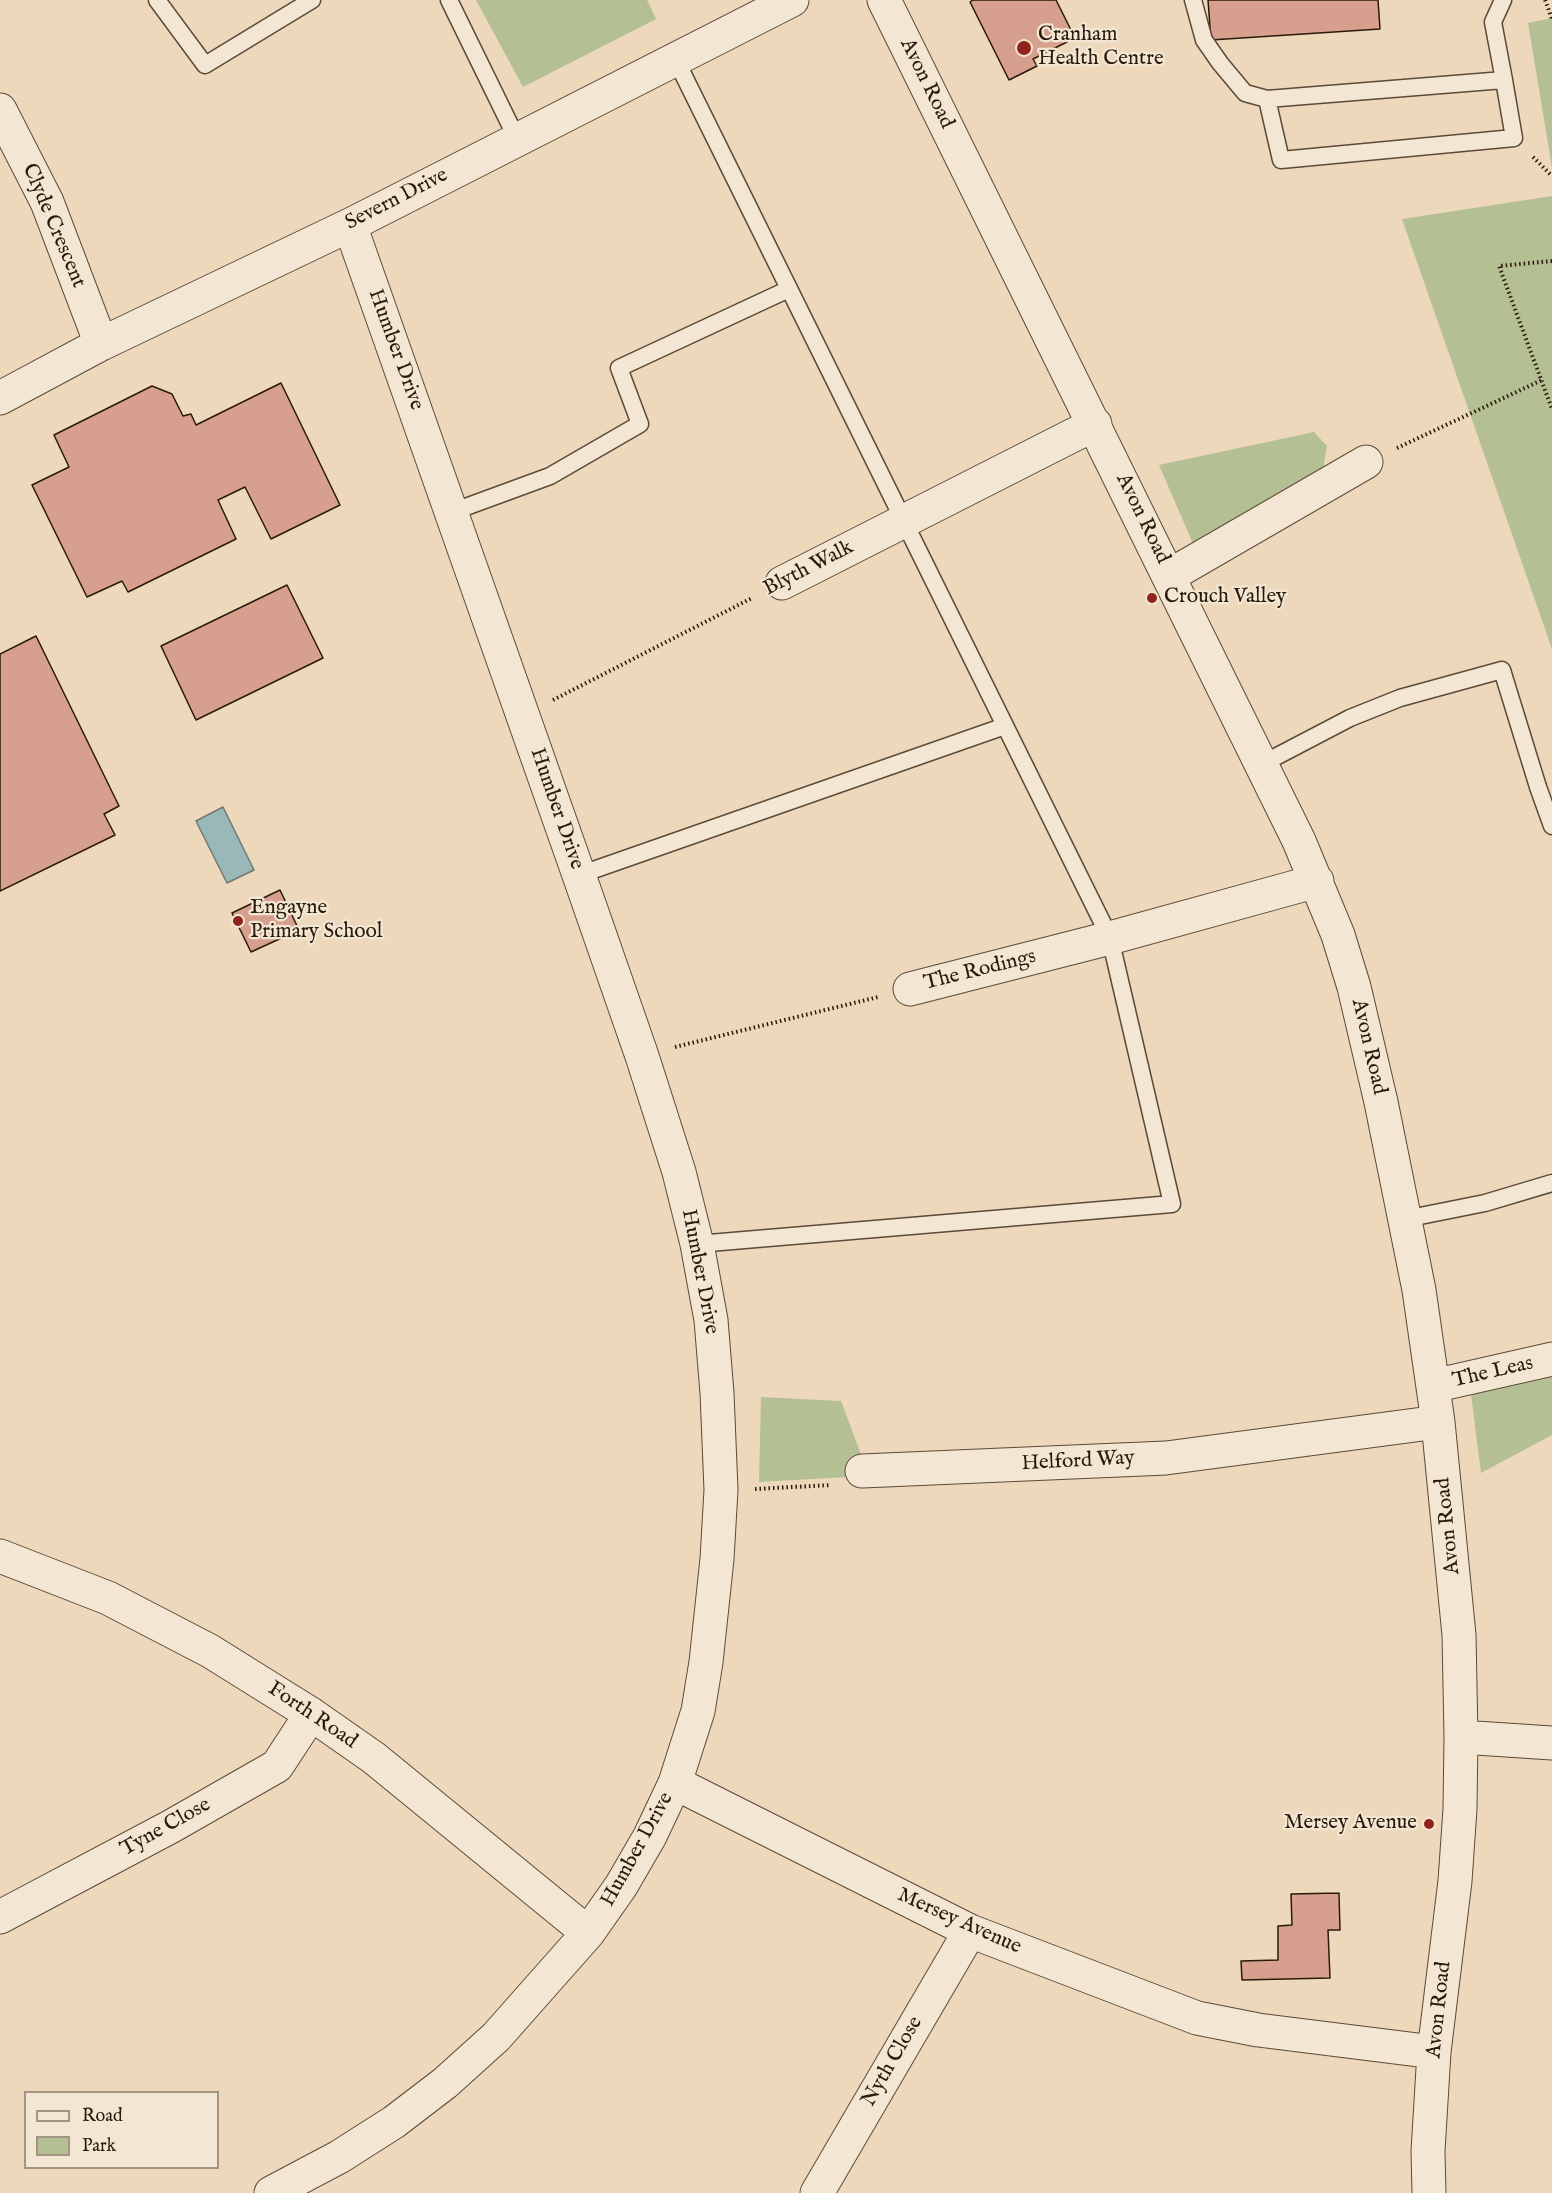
<!DOCTYPE html>
<html>
<head>
<meta charset="utf-8">
<style>
  body { margin:0 }
  #map { position:relative; width:1552px; height:2193px; overflow:hidden; background:#edd8bc; font-family:"IM FELL English",serif }
  canvas { display:block }
  .legend { position:absolute; left:24px; top:2091px; width:195px; height:78px; box-sizing:border-box; background:#f3e6d3; border:2px solid #a39483; margin:0; padding:8px 10px; list-style:none; font-size:18px; color:#2a1a0b }
  .legend li { display:flex; align-items:center; gap:12px; height:30px }
  .legend b { width:30px; border:2px solid #a39483 }
</style>
</head>
<body>
<div id="map">
<canvas width="1552" height="2193"></canvas>
<ul class="legend">
<li><b style="height:8px;background:#f3e6d3"></b>Road</li>
<li><b style="height:16px;background:#b4bf93"></b>Park</li>
</ul>
</div>
<script>
const c = document.querySelector('canvas').getContext('2d');
c.lineJoin = 'round';
function paint(path, color) { c.fillStyle = color; c.fill(path, 'evenodd'); }
const shape = rows => new Path2D(rows.map(r => 'M' + r).join(''));
function stroke(path, color, width, dash) { c.strokeStyle = color; c.lineWidth = width; c.lineCap = dash ? 'butt' : 'round'; c.setLineDash(dash || []); c.stroke(path); }
function write(font, color, halo, rows, align = 'center') {
  c.font = font + ' "IM FELL English",serif'; c.lineWidth = 4.5; c.setLineDash([]); c.textBaseline = 'middle'; c.strokeStyle = halo; c.fillStyle = color; for (const [text, x, y, turn = 0] of rows) {
    c.save(); c.translate(x, y); c.rotate((+turn || 0) * Math.PI / 180); c.textAlign = isNaN(turn) ? turn : align; if (halo) c.strokeText(text, 0, 0); c.fillText(text, 0, 0); c.restore();
  }
}
paint(shape([
  [476,0,647,0,656,19,523,87],
  [1552,18,1552,168,1528,23],
  [1552,196,1552,649,1402,219],
  [1314,432,1327,446,1323,469,1194,546,1159,465],
  [1552,1376,1552,1435,1481,1473,1471,1394],
  [761,1397,841,1401,862,1457,846,1463,848,1477,759,1482]
]), '#b4bf93');
const water = shape([
  [223,807,254,870,227,883,196,821,223,807]
]);
paint(water, '#9bb8b8');
stroke(water, '#6e7973', 1.5);
const building = shape([
  [973,0,1056,0,1075,38,1033,59,1037,66,1009,80,970,2,973,0],
  [1208,0,1378,0,1380,29,1211,40,1208,0],
  [281,383,340,505,271,539,245,487,218,500,236,539,128,592,122,581,87,597,32,485,69,467,54,435,152,386,172,394,183,416,191,414,196,425,281,383],
  [287,585,323,658,196,720,161,646,287,585],
  [36,636,119,806,104,814,115,835,0,891,0,654,36,636],
  [280,890,299,930,251,952,232,913,280,890],
  [1339,1893,1340,1930,1328,1930,1330,1978,1242,1980,1241,1961,1278,1960,1278,1926,1292,1925,1291,1894,1339,1893]
]);
paint(building, '#d79f8e');
stroke(building, '#2a1a0b', 1.5);
const service = shape([
  [157,0,205,65,312,0],
  [449,0,517,139],
  [1193,0,1204,40,1220,63,1245,93,1267,99,1504,80,1514,138,1281,160,1267,99],
  [1503,0,1493,22,1504,80],
  [676,60,1110,938,1172,1204,697,1244],
  [452,512,550,476,640,424,619,368,789,289],
  [1262,764,1350,718,1400,698,1502,670,1538,787,1552,826],
  [579,875,1005,726],
  [1405,1219,1485,1203,1552,1183]
]);
const minor = shape([
  [884,0,1299,841,1338,935,1354,987,1381,1102,1419,1290,1438,1422,1459,1635,1461,1737,1460,1809,1455,1881,1434,2052,1428,2151,1429,2193],
  [0,110,47,202,101,344],
  [0,398,101,344,350,225,792,0],
  [1169,576,1366,462],
  [782,583,1095,424],
  [910,989,1110,938,1317,881],
  [1433,1386,1552,1359],
  [862,1471,1166,1458,1438,1422],
  [0,1556,108,1598,210,1651,311,1714,374,1758,588,1933],
  [1461,1737,1552,1743],
  [675,1783,970,1931,1197,2018,1258,2030,1434,2052],
  [0,1917,170,1827,277,1766,311,1714],
  [271,2193,339,2157,394,2122,445,2083,496,2037,588,1933,621,1886,650,1836,675,1783,698,1711,706,1662,717,1559,721,1490,717,1393,711,1320,697,1244,679,1172,642,1056,579,875,350,225],
  [817,2193,970,1931]
]);
stroke(service, '#5b4a37', 19);
stroke(minor, '#5b4a37', 35);
stroke(shape([
  [1545,0,1552,19],
  [1533,157,1552,176],
  [1552,261,1499,266,1552,409],
  [1397,448,1542,380],
  [553,700,752,598],
  [675,1047,878,997],
  [755,1489,831,1485]
]), '#2a1a0b', 4, [1.5, 3]);
stroke(service, '#f3e6d3', 16);
stroke(minor, '#f3e6d3', 33);
for (const [x, y, r, color] of [
  [1024,48,8,"#8f2418"],
  [1152,598,6,"#8f2418"],
  [238,921,6,"#8f2418"],
  [1429,1824,6,"#8f2418"]
]) { const dot = new Path2D(); dot.arc(x, y, r, 0, 2 * Math.PI); c.fillStyle = color; c.fill(dot); stroke(dot, '#f3e6d3', 2); }
write('21px', '#2a1a0b', '#f3e6d3', [
  ["Cranham",1038,36],
  ["Health Centre",1038,60],
  ["Crouch Valley",1164,598],
  ["Engayne",250,909],
  ["Primary School",250,933],
  ["Mersey Avenue",1417,1824,"right"]
], 'left');
write('21px', '#2a1a0b', '#f3e6d3', [
  ["Avon Road",926,84,64],
  ["Severn Drive",397,200,-27],
  ["Clyde Crescent",53,226,67],
  ["Humber Drive",395,350,70],
  ["Avon Road",1142,519,64],
  ["Blyth Walk",809,569,-27],
  ["Humber Drive",556,809,71],
  ["The Rodings",980,971,-14],
  ["Avon Road",1368,1047,77],
  ["Humber Drive",699,1272,79],
  ["The Leas",1493,1373,-13],
  ["Helford Way",1078,1462,-3],
  ["Avon Road",1449,1526,-96],
  ["Forth Road",312,1716,34],
  ["Tyne Close",166,1828,-29],
  ["Humber Drive",638,1850,-61],
  ["Mersey Avenue",959,1922,24],
  ["Avon Road",1440,2010,-84],
  ["Nyth Close",893,2062,-60]
]);
</script>
</body>
</html>
